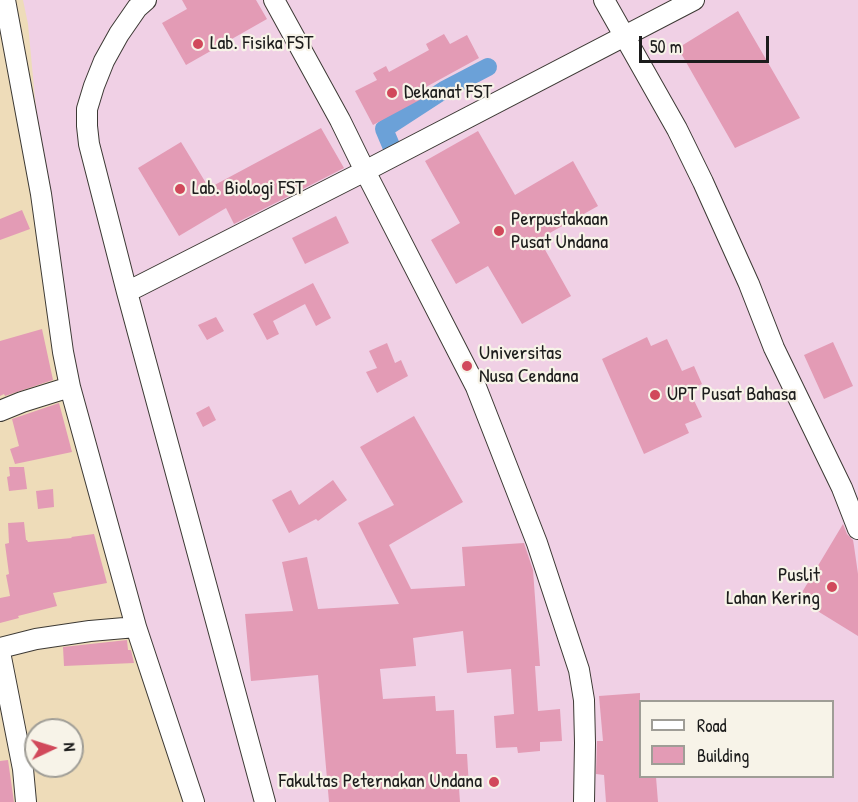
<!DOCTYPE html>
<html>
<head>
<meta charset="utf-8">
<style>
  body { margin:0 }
  #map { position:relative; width:858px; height:802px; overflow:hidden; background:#eedcb9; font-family:"Patrick Hand",sans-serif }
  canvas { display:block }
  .legend { position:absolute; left:639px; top:700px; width:195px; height:78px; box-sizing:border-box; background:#f7f3e8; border:2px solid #9f9d96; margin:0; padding:8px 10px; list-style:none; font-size:18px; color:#1c1c1c }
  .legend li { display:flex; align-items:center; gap:12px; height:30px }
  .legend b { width:30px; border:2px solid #9f9d96 }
  .north { position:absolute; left:24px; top:718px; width:60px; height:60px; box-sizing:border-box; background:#f7f3e8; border:2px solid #9f9d96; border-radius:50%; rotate:86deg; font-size:16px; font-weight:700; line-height:24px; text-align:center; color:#1c1c1c }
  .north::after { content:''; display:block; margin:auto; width:21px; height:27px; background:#d1495b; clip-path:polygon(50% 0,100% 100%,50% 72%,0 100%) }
  .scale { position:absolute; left:639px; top:36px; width:130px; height:27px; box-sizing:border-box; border:3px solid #1c1c1c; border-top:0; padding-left:8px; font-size:18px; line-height:21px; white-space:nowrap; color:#1c1c1c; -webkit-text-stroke:4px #f7f3e8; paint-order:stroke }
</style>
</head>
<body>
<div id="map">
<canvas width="858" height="802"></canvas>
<ul class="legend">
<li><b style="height:8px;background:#fff"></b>Road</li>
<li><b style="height:16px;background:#e39bb5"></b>Building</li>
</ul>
<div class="north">N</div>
<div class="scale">50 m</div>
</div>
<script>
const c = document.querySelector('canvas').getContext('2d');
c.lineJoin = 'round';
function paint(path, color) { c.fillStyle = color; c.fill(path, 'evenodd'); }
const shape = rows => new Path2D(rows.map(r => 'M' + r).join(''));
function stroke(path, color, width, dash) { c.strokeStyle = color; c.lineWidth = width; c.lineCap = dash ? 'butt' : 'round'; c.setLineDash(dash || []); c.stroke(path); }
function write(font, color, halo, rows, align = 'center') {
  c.font = font + ' "Patrick Hand",sans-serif'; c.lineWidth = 4.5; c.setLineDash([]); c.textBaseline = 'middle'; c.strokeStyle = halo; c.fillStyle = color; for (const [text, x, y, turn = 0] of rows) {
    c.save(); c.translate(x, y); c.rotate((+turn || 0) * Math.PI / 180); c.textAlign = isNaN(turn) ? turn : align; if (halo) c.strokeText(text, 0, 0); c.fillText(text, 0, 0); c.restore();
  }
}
paint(shape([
  [23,0,858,0,858,802,204,802,167,696,98,461,53,271,41,162,28,24],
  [640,702,832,702,832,776,640,776]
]), '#f0d0e5');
stroke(shape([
  [383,162,395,155,384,129,444,90,488,67]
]), '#6ba1d8', 18);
paint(shape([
  [182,0,256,0,267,19,186,65,162,23,187,9],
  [738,11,800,118,735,148,678,48],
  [444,34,450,44,467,35,479,58,426,87,429,95,373,125,355,91,377,80,373,73,386,66,389,72,429,50,426,44],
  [321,128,344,168,234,224,226,208,179,236,138,168,181,142,209,188],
  [478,131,515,195,573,161,598,206,539,239,571,296,522,324,488,266,456,284,431,240,460,223,425,161],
  [22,210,30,229,0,240,0,219],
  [336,216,349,243,305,264,292,238],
  [313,283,331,318,316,326,305,304,273,321,279,334,267,340,253,314],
  [216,317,224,331,207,340,198,325],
  [42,329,53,380,5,396,4,394,0,396,0,341],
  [647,337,651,346,667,339,682,371,694,366,702,384,689,390,702,417,685,424,689,433,644,454,602,359],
  [833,342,853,386,824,399,804,355],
  [387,343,395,363,401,360,408,376,377,393,366,372,377,368,369,351],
  [59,403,72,452,15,464,10,449,19,446,12,419],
  [209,406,216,420,203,427,196,413],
  [414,416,463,502,389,545,411,589,465,586,462,547,524,543,533,570,540,666,535,666,538,711,560,709,562,741,540,742,540,751,518,753,517,747,496,748,494,716,514,714,511,669,467,673,463,631,413,638,416,666,380,669,383,699,435,696,436,711,454,710,456,754,467,754,469,787,459,788,460,802,329,802,318,675,251,681,245,614,293,611,282,562,307,557,318,609,399,604,358,523,394,505,360,447],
  [9,467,24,467,27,489,9,491,7,477,10,476],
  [333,480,347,500,318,521,316,519,289,533,272,500,291,490,299,505],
  [53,489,54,507,38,509,36,491],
  [24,522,26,540,27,540,28,542,72,538,71,537,94,534,107,583,53,593,57,606,18,616,19,618,0,623,0,598,10,596,6,575,9,574,5,544,9,543,8,523],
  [843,524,847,534,853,540,854,546,858,574,858,636,798,599],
  [127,640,128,650,131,650,134,663,64,666,63,647],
  [640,693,640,777,656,777,658,802,606,802,604,775,596,774,597,741,603,741,599,696],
  [8,760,14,802,0,802,0,761]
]), '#e39bb5');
const minor = shape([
  [5,0,41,194,63,352,70,387,136,627,194,802],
  [146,0,137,8,119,34,104,61,94,86,87,109,87,126,89,144,127,292,265,802],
  [274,0,340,120,365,171,476,387,537,543,579,670,584,700,585,743,584,802],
  [604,0,677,129,703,182,749,284,774,348,842,488,858,529],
  [127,292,365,171,694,0],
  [0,411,22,402,70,387],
  [0,648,36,639,90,631,136,627],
  [0,652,23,769,26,802]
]);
stroke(minor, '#3c3934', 22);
stroke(minor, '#fff', 20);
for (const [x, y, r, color] of [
  [198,44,6,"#d1495b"],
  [392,93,6,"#d1495b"],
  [180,189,6,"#d1495b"],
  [499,231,6,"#d1495b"],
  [467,366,6,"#d1495b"],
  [655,395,6,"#d1495b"],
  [832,587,6,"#d1495b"],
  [494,782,6,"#d1495b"]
]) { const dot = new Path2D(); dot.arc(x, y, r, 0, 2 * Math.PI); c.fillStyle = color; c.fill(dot); stroke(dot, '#f7f3e8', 2); }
write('20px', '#1c1c1c', '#f7f3e8', [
  ["Lab. Fisika FST",210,44],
  ["Dekanat FST",404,93],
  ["Lab. Biologi FST",192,189],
  ["Perpustakaan",511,220],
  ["Pusat Undana",511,243],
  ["Universitas",479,354],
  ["Nusa Cendana",479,377],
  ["UPT Pusat Bahasa",667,395],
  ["Puslit",820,576,"right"],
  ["Lahan Kering",820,599,"right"],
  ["Fakultas Peternakan Undana",482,782,"right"]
], 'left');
</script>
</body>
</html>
